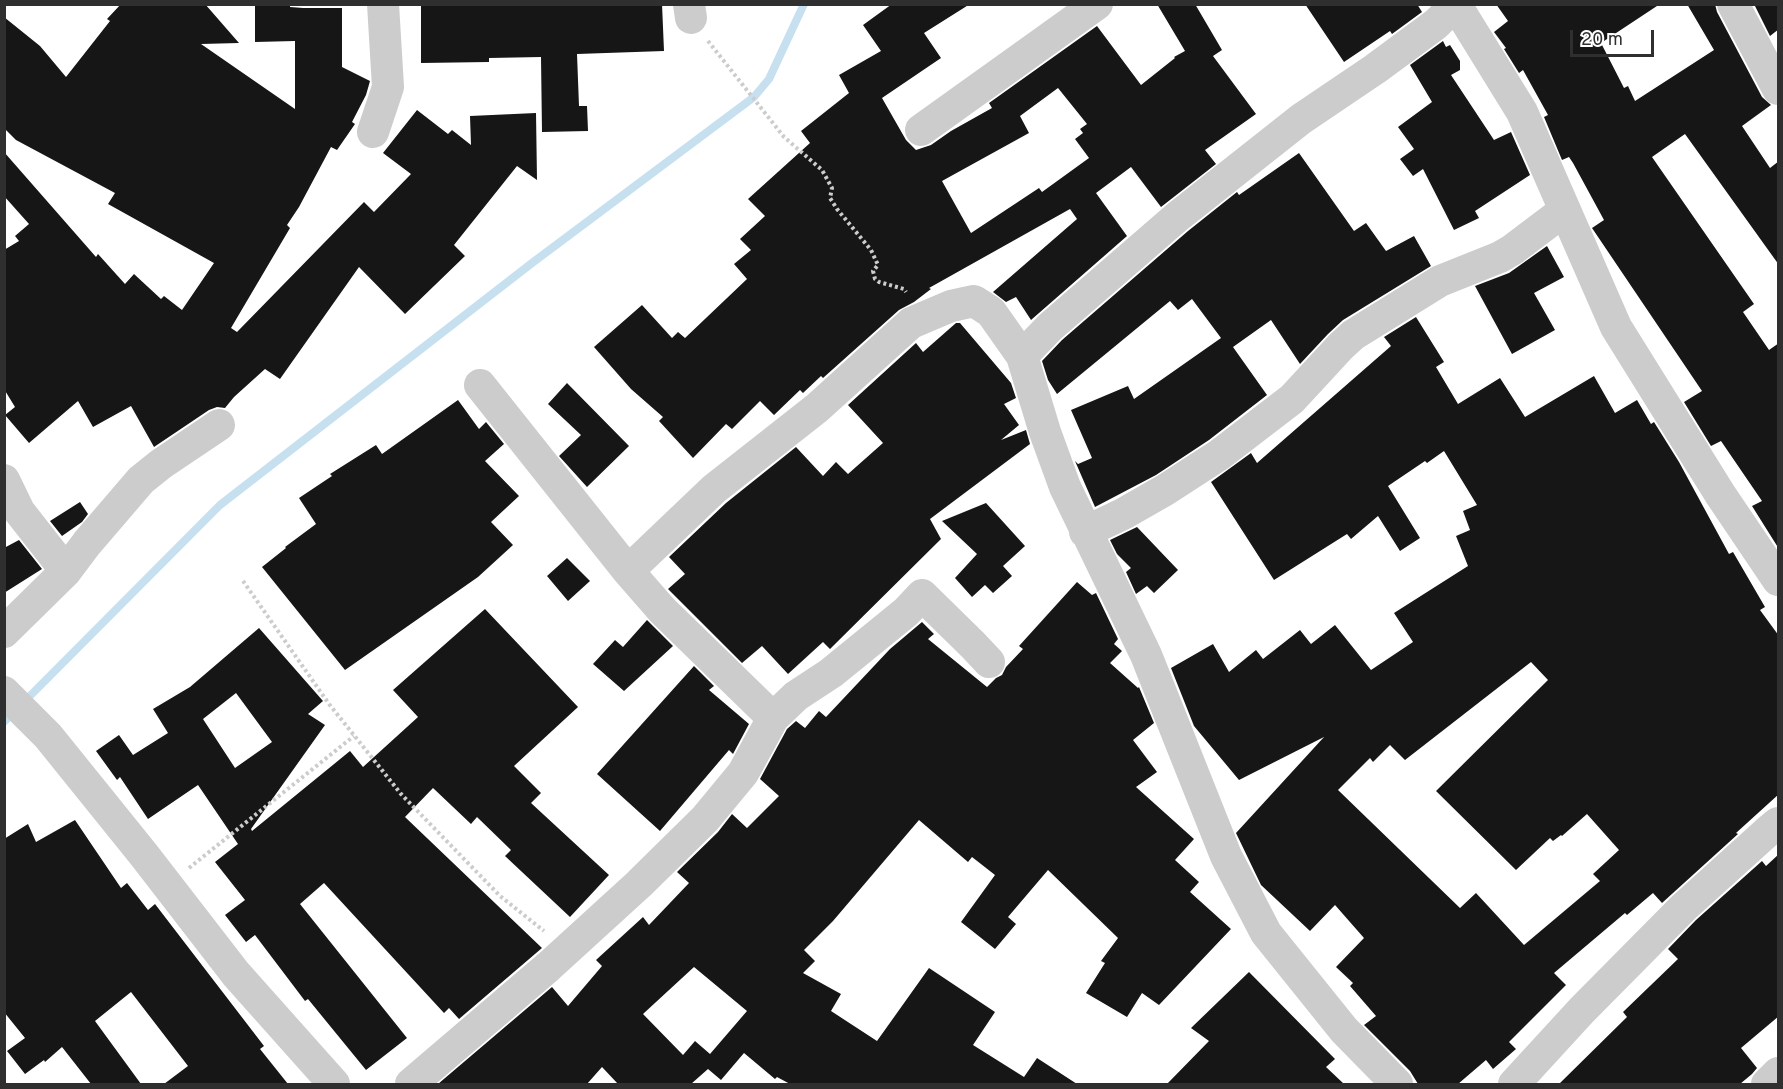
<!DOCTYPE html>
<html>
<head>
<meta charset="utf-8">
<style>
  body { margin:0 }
  #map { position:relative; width:1783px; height:1089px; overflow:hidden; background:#fff; font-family:Overpass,sans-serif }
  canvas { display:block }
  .frame { position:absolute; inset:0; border:6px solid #2f2f2f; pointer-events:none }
  .scale { position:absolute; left:1570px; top:30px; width:84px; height:27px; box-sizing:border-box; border:3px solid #2f2f2f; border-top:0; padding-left:8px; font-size:18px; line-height:21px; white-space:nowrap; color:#2f2f2f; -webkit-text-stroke:4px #fff; paint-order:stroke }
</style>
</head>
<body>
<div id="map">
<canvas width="1783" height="1089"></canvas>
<div class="frame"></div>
<div class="scale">20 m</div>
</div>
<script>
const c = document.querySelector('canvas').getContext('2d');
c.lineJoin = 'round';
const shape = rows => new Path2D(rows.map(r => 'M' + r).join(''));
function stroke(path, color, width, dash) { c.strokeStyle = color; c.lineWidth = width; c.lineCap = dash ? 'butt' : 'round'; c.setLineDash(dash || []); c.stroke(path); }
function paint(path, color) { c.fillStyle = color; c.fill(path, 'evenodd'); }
stroke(shape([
  [4,722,220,505,532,263,754,97,769,79,804,4]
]), '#c6e0f0', 8);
paint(shape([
  [121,4,205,4,239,43,201,44,295,109,295,41,255,42,255,4,290,4,290,7,303,8,342,8,342,67,370,81,366,95,352,122,355,124,337,150,331,147,299,207,287,225,290,228,231,328,237,332,364,202,374,212,411,174,383,153,417,110,448,134,452,130,471,145,470,116,536,113,537,180,517,166,454,245,465,256,405,314,359,267,280,379,265,369,234,397,225,408,217,407,209,410,154,447,131,406,93,427,78,401,29,443,5,415,15,407,4,389,4,250,19,241,15,236,29,224,4,196,4,152,96,257,98,254,125,284,134,274,161,299,164,296,182,310,214,263,108,204,115,193,16,140,4,128,4,17,40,46,66,77,110,21,107,19],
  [421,4,662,4,664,51,577,54,579,106,587,106,588,131,542,132,541,57,489,58,489,62,421,63],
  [892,4,970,4,924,33,941,58,882,98,906,140,916,150,931,145,951,131,992,108,989,103,1097,26,1141,85,1175,58,1174,57,1185,51,1157,4,1195,4,1222,50,1213,56,1256,114,1205,150,1216,164,1161,207,1131,167,1096,193,1127,236,1031,320,1016,297,1006,302,993,292,1077,219,1070,209,929,288,931,289,914,302,899,310,823,378,821,376,803,393,800,390,774,415,760,401,732,429,726,424,693,458,659,421,663,417,631,389,594,347,642,305,672,338,678,332,685,338,747,279,734,264,751,250,740,239,765,216,748,199,810,143,801,131,849,93,839,75,881,51,863,25],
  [1058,88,1087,124,1080,129,1083,133,1075,139,1089,158,1042,192,1039,188,971,233,942,181,1029,133,1020,116],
  [1305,4,1417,4,1422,12,1392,34,1390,31,1344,62],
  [1496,4,1660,4,1601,43,1624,88,1628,86,1635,101,1714,50,1687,4,1715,4,1717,12,1762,97,1771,105,1742,126,1770,168,1779,161,1779,265,1685,134,1652,157,1754,304,1743,312,1769,350,1779,343,1779,549,1752,506,1762,501,1721,441,1711,446,1684,402,1702,391,1592,228,1604,220,1573,163,1569,157,1562,160,1544,117,1548,115,1523,70,1519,73,1504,49,1506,48,1494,32,1508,21],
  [1754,4,1779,4,1779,29,1770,36],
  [1443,41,1446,47,1450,45,1460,61,1460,70,1451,75,1494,140,1511,132,1530,175,1475,211,1479,218,1454,230,1423,169,1413,176,1400,159,1414,149,1398,127,1432,102,1410,65],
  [1299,153,1354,231,1366,223,1386,251,1414,236,1431,266,1343,320,1328,334,1300,364,1271,320,1233,347,1267,395,1209,440,1156,475,1095,507,1075,461,1078,464,1092,458,1071,410,1128,386,1134,399,1221,338,1192,299,1178,310,1170,301,1057,394,1048,380,1042,361,1062,340,1188,231,1237,192,1239,195],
  [1547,246,1564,277,1534,293,1555,330,1512,354,1475,286,1509,273],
  [1416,317,1444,362,1436,367,1458,404,1500,378,1525,417,1594,376,1615,413,1637,400,1651,424,1654,422,1679,462,1729,554,1733,552,1765,607,1760,610,1779,636,1779,794,1736,833,1738,834,1662,903,1653,893,1627,915,1625,913,1554,973,1566,985,1509,1042,1516,1049,1493,1069,1486,1060,1458,1084,1418,1084,1410,1071,1364,1025,1376,1016,1350,986,1353,983,1336,967,1364,938,1335,905,1310,931,1261,885,1236,833,1324,737,1239,780,1194,726,1171,668,1213,644,1229,672,1256,650,1263,659,1300,630,1311,644,1335,625,1371,670,1413,642,1394,613,1468,566,1456,536,1470,530,1463,511,1477,505,1444,451,1427,463,1425,461,1388,486,1420,538,1400,551,1378,516,1351,539,1347,534,1274,580,1211,482,1251,453,1257,463,1391,346,1384,337],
  [1531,662,1548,680,1436,791,1516,870,1550,838,1553,841,1561,835,1562,836,1587,814,1619,850,1593,874,1600,881,1524,945,1476,893,1460,908,1338,790,1370,758,1373,762,1390,745,1405,760],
  [956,323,960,323,1011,383,1016,398,1004,404,1019,425,1001,440,1026,430,1030,444,930,519,941,539,830,649,823,642,788,674,762,646,742,663,668,589,685,574,669,557,726,503,796,447,823,476,836,462,848,474,883,443,848,405,916,343,923,352],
  [567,383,629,446,587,487,559,456,581,435,548,404],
  [458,400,479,429,486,422,504,444,485,461,519,496,491,522,513,545,478,577,345,670,262,567,286,548,285,547,316,524,299,498,332,476,330,474,376,445,382,454],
  [80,502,88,514,82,522,62,536,50,521],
  [986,503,1025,546,1003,566,1012,576,993,593,985,585,972,597,955,578,977,554,942,521],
  [1137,527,1178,570,1154,593,1147,586,1136,594,1126,572,1131,568,1117,554,1110,540],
  [19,540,42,569,4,593,4,548],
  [567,558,590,581,568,601,547,576],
  [1077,582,1092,595,1096,593,1118,639,1114,644,1122,651,1110,663,1138,688,1139,687,1154,723,1133,740,1157,772,1136,787,1194,839,1175,860,1199,882,1190,892,1231,929,1159,1005,1142,993,1127,1017,1086,993,1105,963,1101,961,1118,938,1048,870,1008,917,1016,924,995,949,961,922,995,875,972,857,968,862,919,820,833,921,804,950,815,961,803,973,841,994,831,1011,877,1041,929,968,995,1012,973,1045,1024,1077,1037,1058,1077,1084,790,1084,777,1077,775,1079,744,1053,721,1080,708,1069,691,1084,618,1084,602,1067,587,1084,438,1084,552,987,568,1006,602,966,596,960,643,917,649,925,689,883,677,872,718,832,732,814,747,828,779,796,760,779,787,729,796,721,805,728,819,711,826,717,890,649,922,622,934,634,928,639,987,687,996,678,1002,675,1006,667,1023,649,1019,646],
  [694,967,747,1011,710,1054,695,1041,683,1055,643,1014],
  [485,609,578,707,514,766,541,793,531,803,609,875,570,917,505,856,511,850,477,817,471,824,433,788,405,817,542,948,459,1019,449,1008,444,1013,324,883,300,904,407,1038,366,1070,308,999,305,1001,255,935,246,942,225,915,245,900,215,862,238,844,198,785,148,819,120,777,117,780,96,751,119,735,133,755,168,733,153,709,190,687,259,628,323,701,308,714,325,725,251,829,252,831,350,751,363,767,418,717,393,690],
  [236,693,272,742,235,768,203,719],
  [647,620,673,646,624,691,593,664,615,640,623,647],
  [694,666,714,686,709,690,749,724,733,754,729,750,660,831,597,774],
  [75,820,121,888,127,883,148,910,155,904,264,1046,260,1049,288,1084,164,1084,188,1066,131,992,95,1021,141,1084,91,1084,62,1047,45,1062,44,1060,25,1074,7,1051,25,1038,4,1012,4,839,28,824,36,842],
  [1779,854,1779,1016,1741,1048,1757,1068,1752,1074,1740,1084,1559,1084,1627,1017,1623,1012,1678,959,1668,949,1696,920,1762,861,1766,866],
  [1249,972,1335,1059,1326,1067,1344,1084,1167,1084,1209,1041,1191,1028]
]), '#161616');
stroke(shape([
  [708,41,784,137,822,170,832,188,830,198,837,209,871,250,878,265,873,271,875,279,879,282,904,289,906,292],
  [243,581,329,704,401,794,500,896,544,931],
  [189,868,354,736]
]), '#ccc', 4, [3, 3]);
stroke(shape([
  [689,4,691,18],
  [1733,4,1778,89],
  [1456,5,1522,112,1616,327,1720,494,1778,580],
  [921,130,1097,4],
  [373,132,388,87,383,4],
  [1022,356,1050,327,1177,217,1301,119,1375,69,1436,24,1456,4],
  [480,385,628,571,662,610,773,718],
  [4,480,19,511,66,571],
  [1085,532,1123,514,1165,490,1219,455,1292,399,1341,346,1353,335,1440,281,1500,257,1512,250,1565,210],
  [628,571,714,489,817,408,911,323,951,306,974,301,991,312,1022,356,1045,432,1065,487,1146,655,1226,856,1266,933,1344,1030,1397,1084],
  [4,632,66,571,87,543,141,480,161,464,219,425],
  [4,692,48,736,144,855,236,974,334,1084],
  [411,1084,548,967,639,884,705,819,743,773,773,718,796,696,831,673,906,612,922,595,973,645,989,662],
  [1514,1084,1582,1010,1684,907,1767,832,1778,823],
  [1767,1084,1778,1073]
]), '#ccc', 32);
</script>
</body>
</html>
